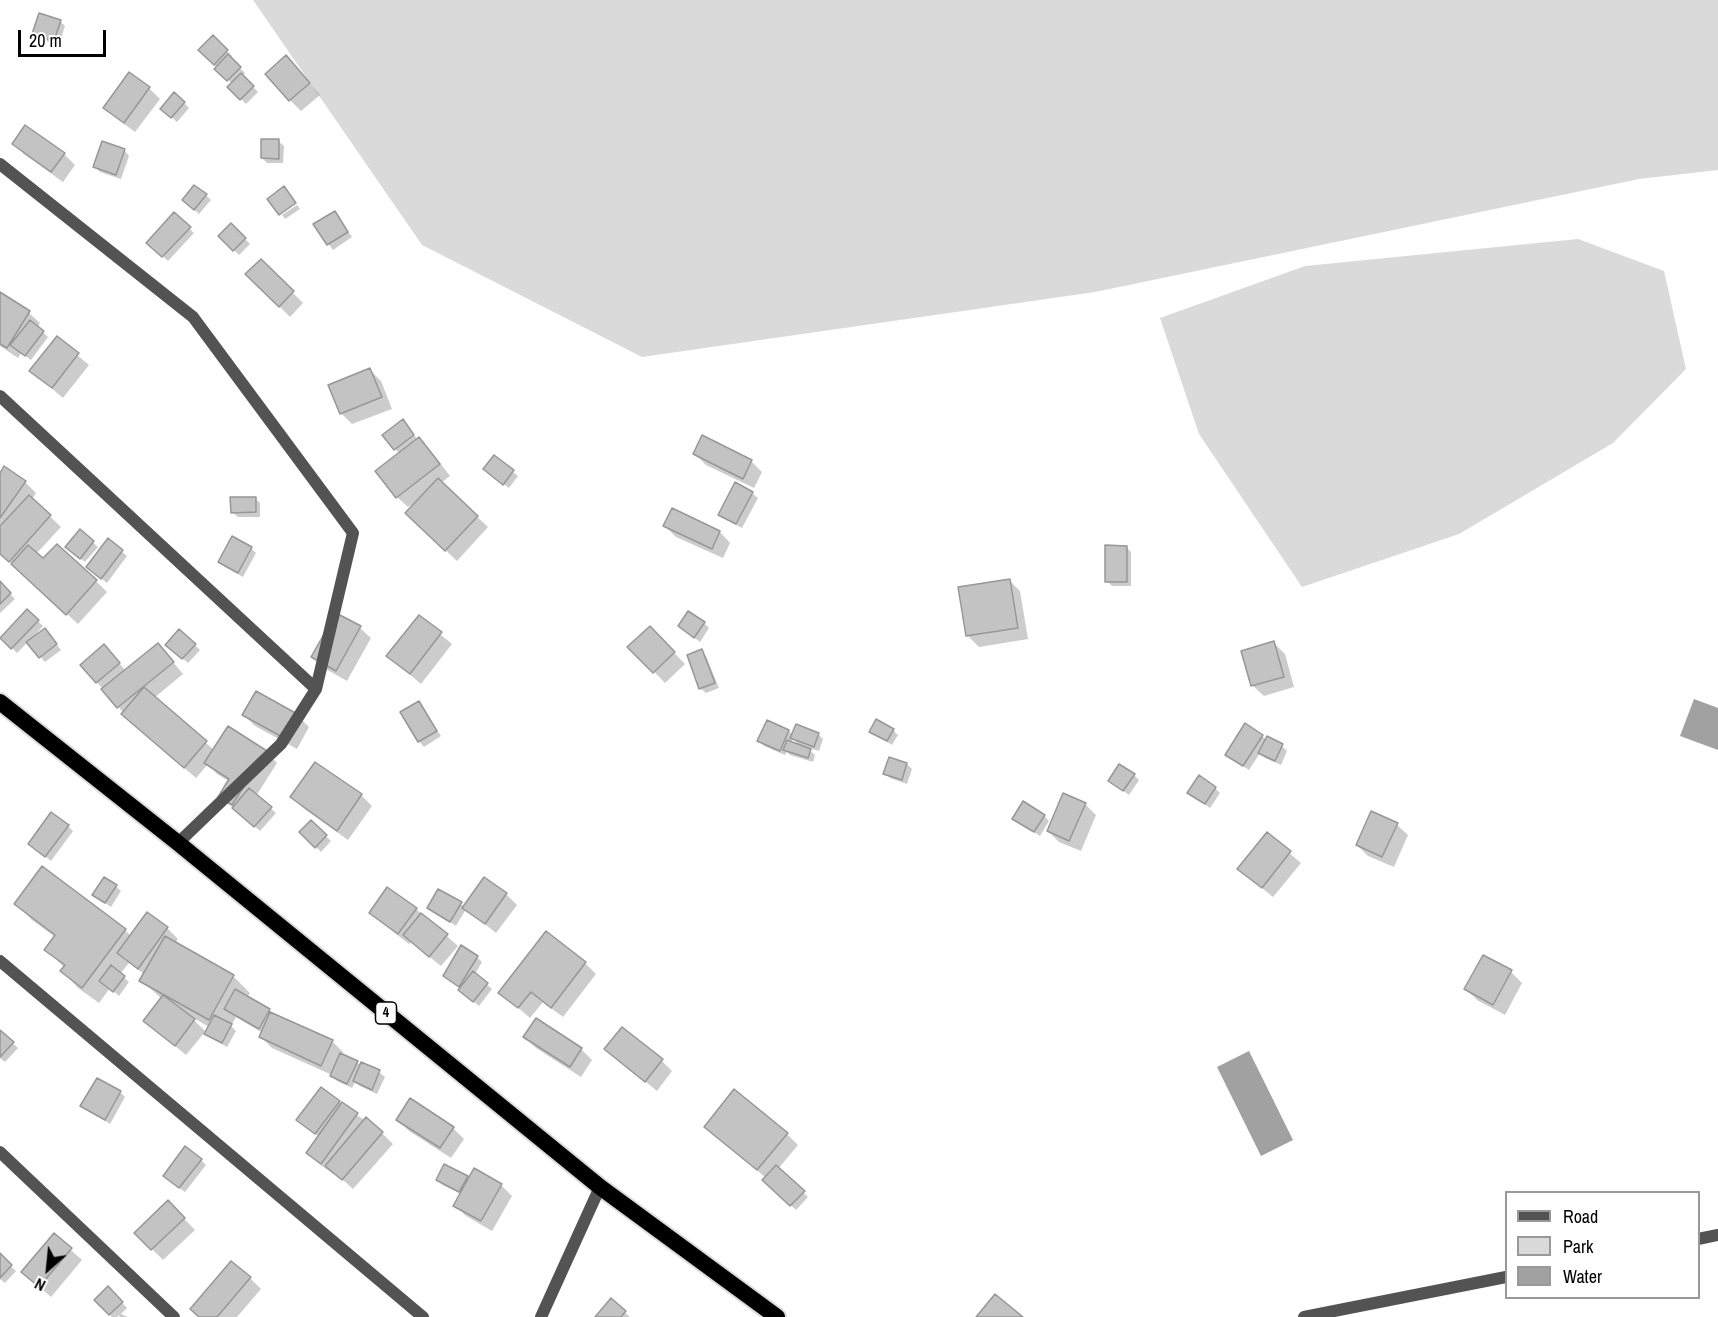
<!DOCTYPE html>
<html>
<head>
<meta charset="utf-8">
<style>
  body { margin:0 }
  #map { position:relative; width:1718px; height:1317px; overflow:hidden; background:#fff; font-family:"Archivo Narrow",sans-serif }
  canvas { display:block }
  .legend { position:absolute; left:1505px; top:1191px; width:195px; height:108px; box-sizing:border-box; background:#fff; border:2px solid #999; margin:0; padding:8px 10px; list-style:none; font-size:18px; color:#000 }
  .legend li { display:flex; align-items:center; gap:12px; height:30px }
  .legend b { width:30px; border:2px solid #999 }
  .north { position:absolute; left:18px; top:1239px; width:60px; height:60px; -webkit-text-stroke:4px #fff; paint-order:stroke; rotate:207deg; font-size:16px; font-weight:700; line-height:24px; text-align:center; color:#000 }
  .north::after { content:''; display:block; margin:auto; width:21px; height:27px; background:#000; clip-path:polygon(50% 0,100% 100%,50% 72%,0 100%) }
  .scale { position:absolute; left:18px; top:30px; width:88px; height:27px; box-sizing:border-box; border:3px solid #000; border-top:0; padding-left:8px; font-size:18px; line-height:21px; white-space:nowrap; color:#000; -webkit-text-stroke:4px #fff; paint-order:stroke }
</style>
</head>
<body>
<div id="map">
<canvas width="1718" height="1317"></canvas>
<ul class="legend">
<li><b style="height:8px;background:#535353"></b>Road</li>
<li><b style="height:16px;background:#dadada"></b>Park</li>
<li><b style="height:16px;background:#a1a1a1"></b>Water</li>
</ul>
<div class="north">N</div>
<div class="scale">20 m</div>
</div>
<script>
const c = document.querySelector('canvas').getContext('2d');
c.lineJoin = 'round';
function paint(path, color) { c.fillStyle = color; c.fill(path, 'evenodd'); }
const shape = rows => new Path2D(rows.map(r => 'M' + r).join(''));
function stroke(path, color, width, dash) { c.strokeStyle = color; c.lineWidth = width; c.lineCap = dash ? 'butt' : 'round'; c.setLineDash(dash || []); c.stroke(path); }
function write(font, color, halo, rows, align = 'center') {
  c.font = font + ' "Archivo Narrow",sans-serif'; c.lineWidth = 5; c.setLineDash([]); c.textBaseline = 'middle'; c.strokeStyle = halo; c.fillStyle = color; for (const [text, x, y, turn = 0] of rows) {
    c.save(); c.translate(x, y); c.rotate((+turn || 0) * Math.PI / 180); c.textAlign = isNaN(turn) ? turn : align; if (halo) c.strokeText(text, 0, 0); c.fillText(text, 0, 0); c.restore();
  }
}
paint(shape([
  [253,0,1718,0,1718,170,1639,179,1095,292,642,357,422,245],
  [1578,239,1664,271,1686,369,1613,443,1459,534,1302,587,1199,434,1160,318,1305,266]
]), '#dadada');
paint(shape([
  [1694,699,1718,708,1718,750,1680,736],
  [1249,1051,1293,1140,1261,1156,1217,1067]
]), '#a1a1a1');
paint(shape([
  [60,21,65,26,59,45,39,39,34,34],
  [213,38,232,56,230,58,245,73,242,76,258,92,246,104,229,87,232,84,200,50],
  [297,68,320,95,301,111,290,100],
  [149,88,160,99,135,132,116,118,105,107],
  [184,103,189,108,177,122,167,113],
  [278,141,284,146,283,163,267,163,262,158],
  [14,144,64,154,75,165,63,182,25,155],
  [124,150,129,156,121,179,100,172,95,167],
  [206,195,211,200,199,214,189,205],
  [297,205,300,209,285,219,282,215],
  [335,213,352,237,333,250,315,225],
  [174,214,194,233,168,261,148,243],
  [231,225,250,244,239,255,220,236],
  [261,261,303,303,290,317,247,274],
  [0,294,29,313,40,323,38,327,48,337,31,360,21,353,18,358,0,346],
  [57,338,89,365,63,398,31,371],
  [370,370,381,381,392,409,352,424,341,413],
  [407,426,418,440,419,439,430,450,450,476,441,483,488,527,457,561,418,524,417,501,408,507,397,497,400,454,395,449],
  [695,454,751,461,762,472,754,488,706,465],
  [495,457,518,476,509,488,490,474],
  [0,475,25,482,36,493,32,499,61,527,36,554,44,560,96,581,107,592,78,624,0,553],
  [735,484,752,493,758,498,742,528,725,519,720,514],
  [255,498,260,503,260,517,238,517,232,512],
  [672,510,720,532,730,543,723,558,676,537,665,526],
  [80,531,98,547,85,562,72,552],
  [108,540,127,556,107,583,93,572],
  [1126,547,1131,552,1131,586,1112,586,1107,581],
  [251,548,256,553,243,577,225,567,220,562],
  [1009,580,1020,591,1028,639,979,647,968,636],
  [0,583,15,599,0,613],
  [27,611,43,626,34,636,49,635,61,650,45,662,28,642,17,653,2,638],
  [419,617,452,644,421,684,388,656],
  [704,623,709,628,700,642,680,626],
  [360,628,371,638,347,681,324,668,313,657],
  [650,628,685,664,665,683,630,647],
  [1274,643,1285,654,1294,687,1264,696,1253,686],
  [195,645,200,650,188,663,172,649],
  [109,651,126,671,168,656,183,674,154,698,214,750,266,752,277,763,256,796,276,813,260,831,220,796,230,782,217,774,208,764,196,778,134,725,82,665],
  [701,651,706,656,719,688,706,693,700,688],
  [419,703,441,736,424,747,419,741],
  [244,715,298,716,309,727,297,749,255,726],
  [767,722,789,731,793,735,818,734,823,739,819,751,806,747,815,755,813,762,790,755,787,752,785,755,764,746,759,741],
  [793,739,801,747,791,743],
  [893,730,898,735,892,745,871,732],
  [1262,736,1266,740,1267,738,1282,746,1287,751,1281,765,1265,758,1260,753,1249,770,1226,755],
  [907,764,912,769,907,784,890,778,885,773],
  [1134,775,1139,780,1129,795,1110,781],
  [1215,788,1220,793,1210,808,1194,797],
  [361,795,372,806,348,840,303,808,292,797],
  [1085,804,1096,815,1081,851,1059,842,1048,831],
  [1044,816,1049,821,1040,836,1014,819],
  [311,822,331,841,321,852,301,832],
  [1397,825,1408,835,1394,867,1368,856,1357,845],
  [68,826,73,831,51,861,30,844],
  [1267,834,1301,863,1273,897,1239,869],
  [116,886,121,891,111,907,94,895],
  [439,891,465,907,506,894,517,905,496,933,466,909,456,926,429,908],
  [16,904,125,930,131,936,167,928,178,939,175,943,233,976,250,993,247,998,269,1010,275,1016,332,1041,343,1052,341,1056,357,1062,361,1066,362,1064,379,1072,385,1077,377,1094,360,1086,355,1082,352,1088,337,1081,332,1075,272,1048,261,1037,263,1033,236,1017,231,1026,236,1031,227,1047,211,1038,205,1032,186,1055,145,1021,162,999,141,980,144,974,129,963,120,974,129,982,119,996,110,988,99,1003,78,988,62,971,65,968,46,950,55,937,32,920],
  [192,1017,209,1027,206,1032,192,1018],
  [416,909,458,946,441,966,411,942,409,944,382,923,371,912],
  [546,933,585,963,596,974,563,1017,543,1002,530,1018,500,992],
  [477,957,482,962,475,974,492,989,479,1006,465,995,461,988,445,976],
  [1511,972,1522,983,1505,1015,1477,1000,1466,989],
  [0,1032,18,1048,5,1062,0,1058],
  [525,1037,581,1049,592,1060,581,1077,536,1048],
  [606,1049,662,1061,672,1071,657,1091],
  [120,1092,125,1097,110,1124,82,1106],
  [339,1102,382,1133,393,1144,353,1189,334,1172,333,1174,318,1163,308,1152,319,1137,303,1124],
  [398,1120,453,1128,464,1139,451,1158,409,1131],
  [706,1127,787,1134,798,1145,778,1169,808,1197,796,1210,764,1180,766,1178],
  [201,1160,206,1165,185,1192,170,1181],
  [467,1177,469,1180,501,1185,512,1196,492,1231,466,1216,455,1205,461,1194,443,1185,438,1180],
  [168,1202,195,1230,163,1260,136,1233],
  [54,1235,82,1260,51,1297,34,1282],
  [0,1256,16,1271,5,1283,0,1279],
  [250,1278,261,1289,237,1317,200,1317],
  [108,1288,127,1308,121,1314,128,1317,119,1317,120,1315,117,1317,112,1317,96,1300],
  [611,1300,630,1317,597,1317]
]), '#0003');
const building = shape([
  [39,13,61,20,54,41,32,34,39,13],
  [213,35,228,50,214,65,198,50,213,35],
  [228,54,241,67,227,81,214,69,228,54],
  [286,55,310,83,289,101,265,74,286,55],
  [129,72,150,87,124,123,103,108,129,72],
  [241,73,254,86,240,100,227,87,241,73],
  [174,92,185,102,171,118,160,109,174,92],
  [25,125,65,153,51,172,12,144,25,125],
  [261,139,279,139,279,159,261,158,261,139],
  [102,141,125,149,116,175,93,167,102,141],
  [194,185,207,194,194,210,182,200,194,185],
  [284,186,296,203,279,215,267,199,284,186],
  [335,211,348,232,327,245,313,224,335,211],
  [174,212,191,227,162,257,146,243,174,212],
  [231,223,246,238,233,251,218,236,231,223],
  [261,259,294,291,279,307,245,274,261,259],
  [0,292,30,311,7,348,0,344,0,292],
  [30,320,44,331,25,356,10,345,30,320],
  [57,336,79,353,52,388,29,371,57,336],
  [370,368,382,397,340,414,328,385,370,368],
  [403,419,414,435,394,450,382,435,403,419],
  [702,435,752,460,743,479,693,454,702,435],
  [419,437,440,464,396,498,375,471,419,437],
  [494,455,514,470,503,485,483,469,494,455],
  [4,466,26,481,0,518,0,473,4,466],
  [438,478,478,516,445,551,405,513,438,478],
  [735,482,753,492,736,524,718,515,735,482],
  [29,495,51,515,9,562,0,554,0,526,29,495],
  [230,497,256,497,256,512,231,513,230,497],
  [672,508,720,531,712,549,663,526,672,508],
  [80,529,94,541,80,559,65,547,80,529],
  [232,536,252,547,238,573,218,562,232,536],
  [108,538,123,550,101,579,86,567,108,538],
  [57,544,97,580,66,615,11,564,28,545,43,558,57,544],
  [1105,545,1127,546,1127,582,1105,582,1105,545],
  [1010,579,1018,628,966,636,958,587,1010,579],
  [0,581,11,593,0,604,0,581],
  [27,609,39,620,11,649,0,638,27,609],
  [688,611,705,622,694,638,678,626,688,611],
  [336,613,361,626,336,671,311,657,336,613],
  [419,615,442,632,410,674,386,656,419,615],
  [650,626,675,652,653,673,627,647,650,626],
  [45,628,57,644,39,658,26,642,45,628],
  [179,629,196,644,182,659,165,645,179,629],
  [1274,641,1284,677,1251,686,1241,651,1274,641],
  [158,643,174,662,117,708,101,689,158,643],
  [104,644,120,663,96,683,80,665,104,644],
  [702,649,715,683,699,689,687,655,702,649],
  [144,687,207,741,184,768,121,714,144,687],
  [256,691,299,715,286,739,242,715,256,691],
  [419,701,437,731,418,742,400,712,419,701],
  [876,719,894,729,887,741,869,732,876,719],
  [767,720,789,730,780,751,757,741,767,720],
  [1245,723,1263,735,1243,766,1225,755,1245,723],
  [796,724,819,733,814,747,790,738,796,724],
  [228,726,267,751,232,805,218,797,229,779,204,763,228,726],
  [1267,736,1283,744,1275,761,1258,753,1267,736],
  [787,740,811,749,808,758,783,750,787,740],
  [889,757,907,763,902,780,883,774,889,757],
  [315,762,362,794,337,831,290,797,315,762],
  [1119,764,1135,774,1123,791,1108,781,1119,764],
  [1199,775,1216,787,1205,804,1187,793,1199,775],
  [249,788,272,807,254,827,232,808,249,788],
  [1063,793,1086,803,1069,841,1047,831,1063,793],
  [1023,801,1045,815,1034,832,1012,819,1023,801],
  [1371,811,1398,823,1382,857,1356,845,1371,811],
  [51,812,69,825,45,857,28,844,51,812],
  [311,820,327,835,315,848,299,832,311,820],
  [1267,832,1291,851,1262,888,1237,869,1267,832],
  [42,866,126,929,82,988,60,971,65,965,44,950,55,935,14,904,42,866],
  [104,877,117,885,105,903,92,895,104,877],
  [484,877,507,893,485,924,462,908,484,877],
  [387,887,417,908,398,934,369,913,387,887],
  [438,889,462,902,450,922,427,908,438,889],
  [147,912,168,927,138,969,117,953,147,912],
  [421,913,448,934,429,957,403,935,421,913],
  [546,931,586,962,551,1008,531,992,518,1008,498,993,546,931],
  [165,936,234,975,209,1020,139,981,165,936],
  [461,945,478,956,459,987,443,976,461,945],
  [1483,955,1512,970,1493,1005,1464,989,1483,955],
  [111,965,125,976,113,992,99,981,111,965],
  [473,971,488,983,473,1002,458,990,473,971],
  [235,989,270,1009,259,1029,224,1009,235,989],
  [163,995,195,1019,175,1046,143,1021,163,995],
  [270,1012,333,1040,321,1066,259,1037,270,1012],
  [214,1015,232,1024,222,1043,204,1034,214,1015],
  [536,1018,582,1048,570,1067,523,1037,536,1018],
  [622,1027,663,1059,645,1082,604,1049,622,1027],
  [0,1030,14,1042,0,1057,0,1030],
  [340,1053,358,1061,347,1084,330,1076,340,1053],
  [361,1062,380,1070,372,1090,353,1081,361,1062],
  [97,1078,121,1091,105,1120,80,1106,97,1078],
  [321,1087,340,1101,315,1134,296,1120,321,1087],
  [734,1089,788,1133,757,1170,704,1127,734,1089],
  [410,1098,454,1127,440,1148,396,1120,410,1098],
  [342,1102,358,1113,321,1164,306,1153,342,1102],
  [366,1117,383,1132,342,1180,325,1166,366,1117],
  [185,1146,202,1159,179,1188,163,1176,185,1146],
  [444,1164,468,1176,459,1192,436,1180,444,1164],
  [776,1165,805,1191,790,1206,762,1180,776,1165],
  [474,1168,502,1184,481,1221,453,1206,474,1168],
  [168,1200,185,1218,151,1250,134,1233,168,1200],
  [54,1233,72,1248,39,1287,21,1272,54,1233],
  [0,1253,12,1265,0,1278,0,1253],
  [231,1261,251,1277,217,1317,199,1317,190,1309,231,1261],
  [108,1286,123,1302,109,1315,94,1300,108,1286],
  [995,1294,1023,1317,976,1317,995,1294],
  [611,1298,626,1311,621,1317,595,1317,611,1298]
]);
paint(building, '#c3c3c3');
stroke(building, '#979797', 1.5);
const trunk = shape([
  [0,702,178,843,600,1187,777,1317]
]);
stroke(trunk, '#dbdbdb', 20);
stroke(shape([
  [0,164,193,317,353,533,316,689],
  [0,396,316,689,281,744,178,843],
  [0,961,423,1317],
  [0,1152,174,1317],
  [1698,1239,1718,1235],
  [541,1317,600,1187],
  [1304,1317,1506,1277]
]), '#535353', 12);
stroke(trunk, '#000', 16);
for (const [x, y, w] of [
  [386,1013,21]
]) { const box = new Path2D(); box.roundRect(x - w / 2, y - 11, w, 22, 4.5); c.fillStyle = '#fff'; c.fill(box); stroke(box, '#000', 1.5); }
write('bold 14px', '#000', null, [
  ["4",386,1013]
]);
</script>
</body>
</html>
